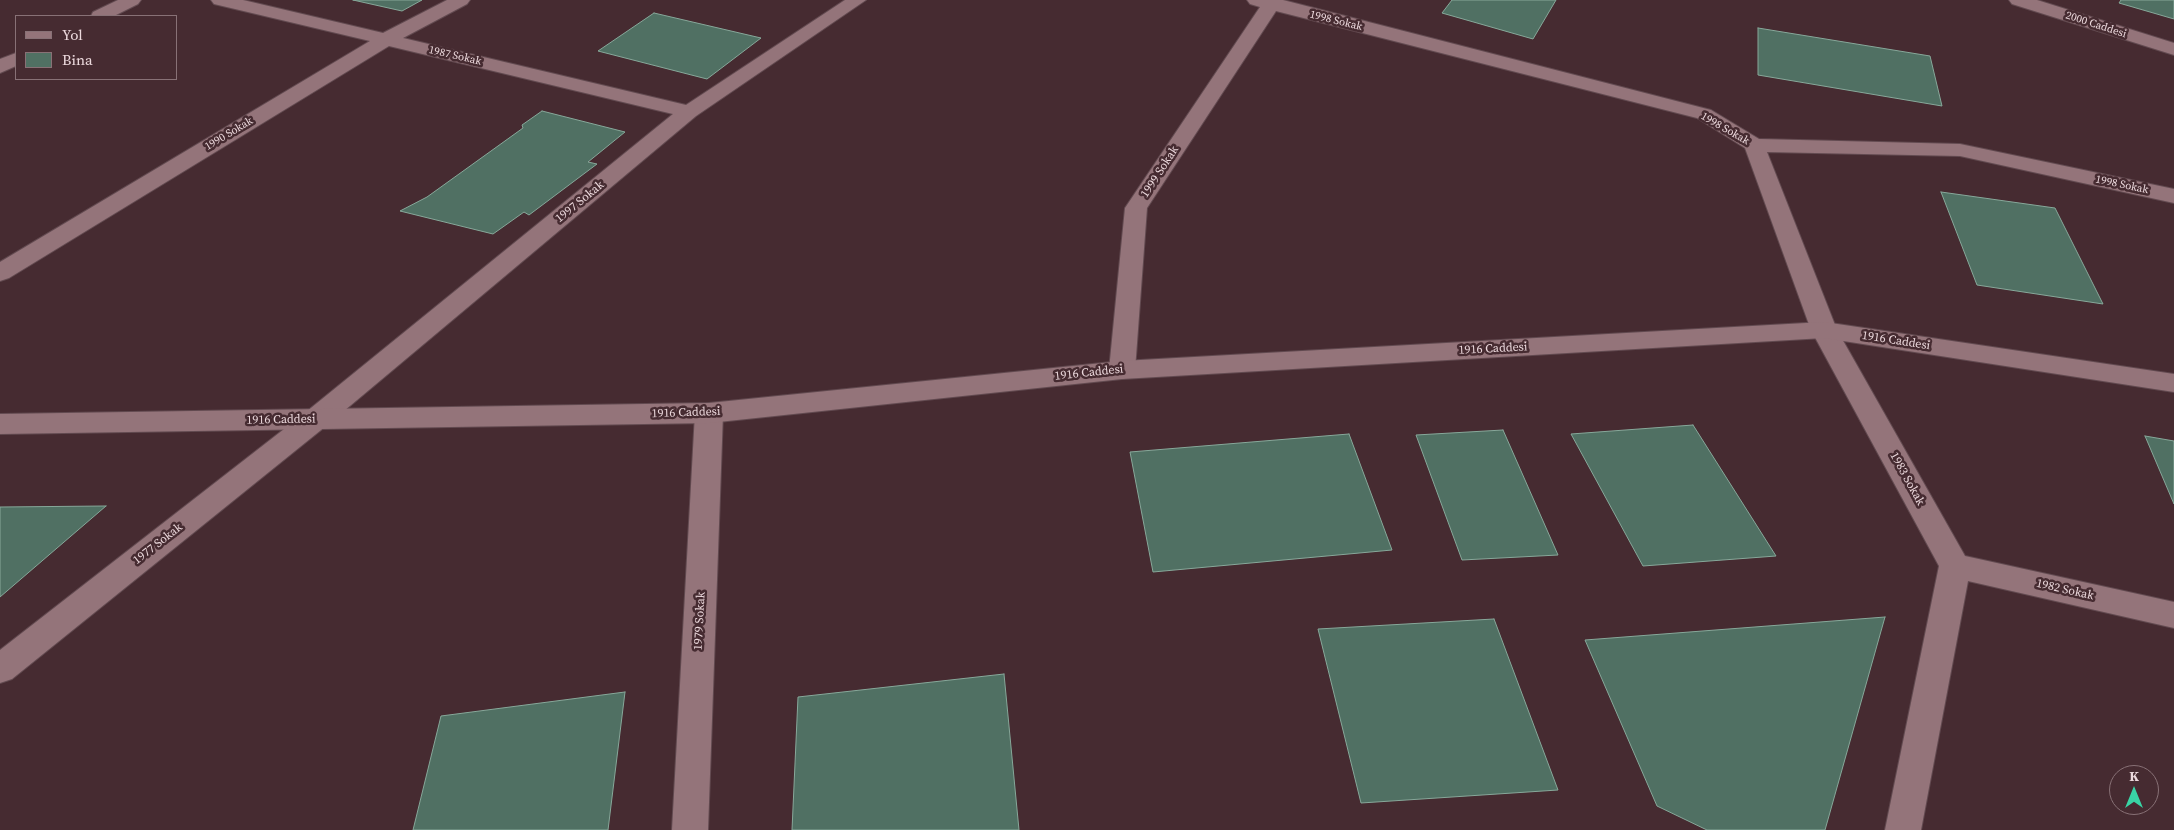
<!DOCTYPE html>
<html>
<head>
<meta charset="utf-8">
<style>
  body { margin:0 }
  #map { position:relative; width:2174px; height:830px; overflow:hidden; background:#462b31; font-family:"Source Serif 4",serif }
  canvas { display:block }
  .legend { position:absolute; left:15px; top:15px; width:162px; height:65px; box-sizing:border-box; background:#462b31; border:1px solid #887176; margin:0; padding:6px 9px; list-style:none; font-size:15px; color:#ecd9dd }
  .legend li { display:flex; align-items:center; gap:10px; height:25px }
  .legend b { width:25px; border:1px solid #887176 }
  .north { position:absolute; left:2109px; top:765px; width:50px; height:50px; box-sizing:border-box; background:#462b31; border:1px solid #887176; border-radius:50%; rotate:0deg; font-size:14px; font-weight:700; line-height:20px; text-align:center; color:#ecd9dd }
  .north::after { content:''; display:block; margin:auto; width:18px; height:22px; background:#39d4a5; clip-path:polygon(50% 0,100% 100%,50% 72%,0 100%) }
</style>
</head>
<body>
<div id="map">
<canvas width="2174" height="830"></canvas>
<ul class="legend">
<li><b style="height:6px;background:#94747a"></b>Yol</li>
<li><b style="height:14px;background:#507063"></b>Bina</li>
</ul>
<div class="north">K</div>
</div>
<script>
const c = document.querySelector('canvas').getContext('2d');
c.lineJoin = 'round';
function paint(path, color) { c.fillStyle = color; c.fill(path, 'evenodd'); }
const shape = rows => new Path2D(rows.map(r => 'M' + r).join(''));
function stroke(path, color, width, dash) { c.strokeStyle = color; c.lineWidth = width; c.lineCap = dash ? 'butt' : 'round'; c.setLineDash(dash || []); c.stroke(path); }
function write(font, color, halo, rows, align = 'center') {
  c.font = font + ' "Source Serif 4",serif'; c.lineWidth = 5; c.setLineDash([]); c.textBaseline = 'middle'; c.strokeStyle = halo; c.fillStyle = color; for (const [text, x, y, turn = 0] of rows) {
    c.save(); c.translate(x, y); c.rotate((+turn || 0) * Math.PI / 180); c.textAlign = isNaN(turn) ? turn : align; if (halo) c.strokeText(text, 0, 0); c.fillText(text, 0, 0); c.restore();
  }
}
const building = shape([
  [353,0,422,0,402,11,353,0],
  [1452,0,1556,0,1533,39,1442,13,1452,0],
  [2121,0,2174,0,2174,19,2119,3,2121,0],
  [654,13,761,38,707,79,598,51,654,13],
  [1758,28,1930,56,1942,106,1758,75,1758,28],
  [542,111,625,132,588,162,597,164,529,215,524,212,493,234,400,211,427,197,523,128,522,125,542,111],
  [1941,192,2055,208,2103,304,1977,285,1941,192],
  [1693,425,1776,556,1643,566,1571,434,1693,425],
  [1503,430,1558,555,1462,560,1416,435,1503,430],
  [1349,434,1392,550,1153,572,1130,452,1349,434],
  [2145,436,2174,441,2174,504,2145,436],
  [106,506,0,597,0,507,106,506],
  [1885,617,1825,830,1707,830,1657,806,1585,640,1885,617],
  [1494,619,1558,790,1361,803,1318,629,1494,619],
  [1004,674,1019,830,792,830,798,697,1004,674],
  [625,692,608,830,413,830,441,716,625,692]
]);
paint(building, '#507063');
stroke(building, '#87a89a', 1);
const street = shape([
  [118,0,141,0,138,4,114,16,91,16,93,12,118,0],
  [211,0,243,0,383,33,447,0,470,0,467,4,403,38,686,105,845,0,866,0,696,116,326,426,12,679,0,683,0,650,306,412,673,114,389,46,9,278,0,281,0,262,370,41,214,4,211,0],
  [1247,0,1283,0,1711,110,1759,139,1960,144,2174,189,2174,203,1960,156,1767,152,1837,330,1965,556,2174,602,2174,628,1968,581,1921,830,1885,830,1939,566,1811,330,1745,148,1697,118,1276,11,1147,208,1135,370,1131,376,1122,379,1113,376,1109,370,1125,208,1260,7,1250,4,1247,0],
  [2009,0,2037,0,2174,43,2174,55,2012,4,2009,0],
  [16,53,16,66,0,73,0,59,16,53],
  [709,403,719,406,723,413,708,830,672,830,695,413,699,406,709,403]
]);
const secondary = shape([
  [1824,322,2174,374,2174,392,1824,338,1122,379,709,423,0,434,0,414,709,403,1122,361,1824,322]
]);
stroke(street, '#624a50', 2);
stroke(secondary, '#624a50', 2);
paint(street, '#94747a');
paint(secondary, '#94747a');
write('11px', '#ecd9dd', '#462b31', [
  ["1998 Sokak",1336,21,14],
  ["2000 Caddesi",2096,25,18],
  ["1987 Sokak",455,56,13],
  ["1998 Sokak",1725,129,30],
  ["1990 Sokak",229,134,-31],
  ["1998 Sokak",2122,185,12]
]);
write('12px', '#ecd9dd', '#462b31', [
  ["1999 Sokak",1160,172,-57],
  ["1997 Sokak",580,202,-39],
  ["1916 Caddesi",1896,341,9],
  ["1916 Caddesi",1493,349,-3],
  ["1916 Caddesi",1089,373,-6],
  ["1916 Caddesi",686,413,-2],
  ["1916 Caddesi",281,420,-1],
  ["1983 Sokak",1907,479,61],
  ["1977 Sokak",158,544,-38],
  ["1982 Sokak",2065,590,13],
  ["1979 Sokak",700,621,-87]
]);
</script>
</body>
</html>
